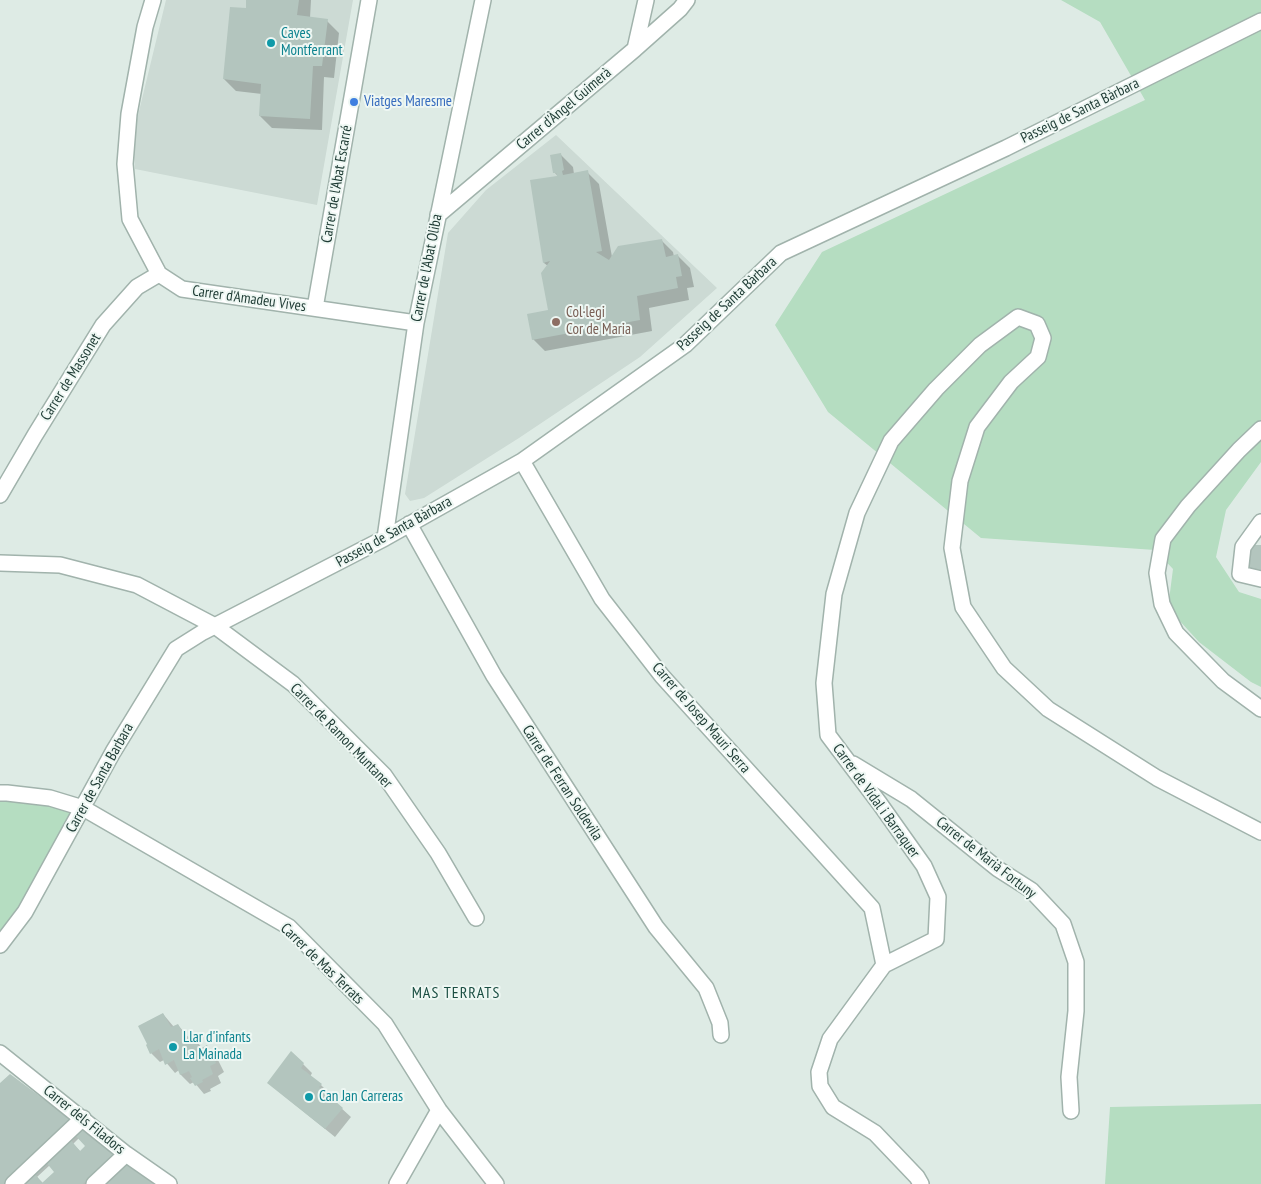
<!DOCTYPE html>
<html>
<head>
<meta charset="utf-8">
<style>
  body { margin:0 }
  canvas { display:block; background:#deebe5 }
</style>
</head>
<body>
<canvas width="1261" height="1184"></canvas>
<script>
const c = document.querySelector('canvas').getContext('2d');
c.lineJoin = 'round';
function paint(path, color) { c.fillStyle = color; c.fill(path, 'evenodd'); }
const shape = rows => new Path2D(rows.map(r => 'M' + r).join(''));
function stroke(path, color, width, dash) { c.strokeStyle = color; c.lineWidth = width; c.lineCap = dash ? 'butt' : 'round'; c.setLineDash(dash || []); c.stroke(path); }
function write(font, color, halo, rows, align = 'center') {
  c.font = font + ' "PT Sans Narrow",sans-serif'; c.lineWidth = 4; c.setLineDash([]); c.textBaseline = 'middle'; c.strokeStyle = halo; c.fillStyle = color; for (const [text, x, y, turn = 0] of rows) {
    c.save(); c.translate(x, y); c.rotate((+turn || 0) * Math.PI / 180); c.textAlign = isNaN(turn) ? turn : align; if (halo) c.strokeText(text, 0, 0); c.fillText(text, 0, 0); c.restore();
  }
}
paint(shape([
  [166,0,353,0,317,205,135,169,133,136],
  [556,135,717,288,640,357,519,438,424,498,410,501,405,494,448,233,486,190]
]), '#ccdad4');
paint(shape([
  [1061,0,1261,0,1261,462,1226,510,1216,557,1239,592,1261,599,1261,687,1251,682,1199,642,1168,608,1173,569,1155,550,981,538,828,412,775,325,822,252,1145,100,1100,22],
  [0,793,83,808,0,945],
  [1261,1104,1261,1184,1105,1184,1110,1107]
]), '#b5ddc1');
paint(shape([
  [248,0,311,0,310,18,327,21,339,33,334,78,324,77,322,130,272,128,260,116,262,94,236,91,224,79,247,10],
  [561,155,573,167,574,174,587,172,599,184,612,257,661,240,673,252,674,257,678,256,690,268,694,287,687,288,689,300,649,308,652,331,545,351,533,339,549,311,548,266,544,263,559,177,554,172],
  [163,1014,174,1027,178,1025,189,1038,192,1036,203,1049,207,1047,216,1056,224,1072,218,1076,221,1083,210,1089,211,1091,204,1094,194,1082,190,1084,181,1075,179,1070,175,1073,164,1060,160,1062,151,1053],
  [303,1064,312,1073,310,1077,321,1085,330,1094,328,1096,351,1117,335,1137,278,1091],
  [0,1085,115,1154,123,1163,101,1184,0,1184],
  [79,1138,87,1147,81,1152,73,1144],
  [50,1165,56,1172,44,1184,37,1177]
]), '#0003');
paint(shape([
  [246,0,299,0,297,15,328,19,322,66,313,66,310,119,259,116,261,84,223,79,230,7,246,8],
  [561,153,564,170,562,171,563,175,588,170,602,251,596,252,609,260,618,246,662,239,666,257,678,254,682,276,676,277,678,288,637,296,640,320,532,340,527,314,548,310,541,273,550,261,543,263,530,180,557,176,556,173,553,173,550,155],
  [1249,545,1261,545,1261,570,1249,569],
  [163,1013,171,1027,178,1024,186,1038,192,1035,200,1049,207,1045,216,1063,210,1066,213,1074,202,1080,203,1082,195,1086,190,1078,192,1077,189,1071,180,1075,174,1060,165,1065,159,1049,150,1054,146,1045,147,1044,138,1026],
  [291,1051,304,1063,301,1068,322,1084,319,1087,343,1108,325,1129,267,1083],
  [10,1074,73,1121,4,1184,0,1184,0,1083],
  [81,1127,115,1153,83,1184,21,1184,33,1171,42,1183,54,1172,45,1161,69,1138,80,1151,85,1146,74,1134],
  [128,1161,156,1184,105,1184]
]), '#b3c5be');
const street = shape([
  [153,0,145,27,129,114,125,164,130,219,159,274,182,289,416,323],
  [635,49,646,0],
  [438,215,635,49,680,9,687,0],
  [315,308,369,0],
  [1261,429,1239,450,1188,506,1163,539,1157,573,1162,604,1176,633,1223,681,1261,709],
  [522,461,602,599,662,676,872,908,884,965],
  [0,495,35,435,103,325,137,287,159,274],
  [1261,522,1243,547,1240,574,1261,579],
  [409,524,494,676,656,927,706,988,720,1023,721,1035],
  [385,538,416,323,483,0],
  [0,563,60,565,137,585,215,626,293,684,384,775,438,853,476,918],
  [853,764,911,799,998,869,1031,890,1063,924,1076,962,1076,1011,1069,1077,1071,1111],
  [0,793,7,793,50,798,83,808,289,927,385,1024,439,1110,496,1184],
  [0,945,25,912,113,752,176,649,203,632,385,538,522,461,685,345,781,253,1006,148,1261,21],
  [0,1053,126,1154,169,1184],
  [13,1184,83,1118],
  [94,1184,126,1154],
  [397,1184,439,1110],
  [921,1184,917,1177,875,1133,833,1107,820,1086,819,1072,830,1039,884,965,936,939,938,897,924,866,880,804,828,735,824,683,834,594,857,513,891,441,936,389,980,345,1018,317,1037,324,1043,338,1038,357,1011,382,977,427,960,481,952,548,963,607,1004,668,1048,709,1157,778,1261,832]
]);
stroke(street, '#a1b3ac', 18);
stroke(street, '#fff', 15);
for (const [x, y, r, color] of [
  [271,43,5,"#0f9aa8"],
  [354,102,5,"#3f7fe0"],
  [556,322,5,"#8d6e63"],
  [173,1047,5,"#0f9aa8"],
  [309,1097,5,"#0f9aa8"]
]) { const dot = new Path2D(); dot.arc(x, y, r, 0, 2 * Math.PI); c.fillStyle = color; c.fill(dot); stroke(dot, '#eef7f3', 2); }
write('15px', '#0d838f', '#eef7f3', [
  ["Caves",281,34],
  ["Montferrant",281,51],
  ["Llar d'infants",183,1038],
  ["La Mainada",183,1055],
  ["Can Jan Carreras",319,1097]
], 'left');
write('15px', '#366cbe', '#eef7f3', [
  ["Viatges Maresme",364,102]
], 'left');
write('15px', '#1e3b34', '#eef7f3', [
  ["Carrer d'Àngel Guimerà",564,109,-40],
  ["Passeig de Santa Bàrbara",1080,111,-26],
  ["Carrer de l'Abat Escarré",337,184,-80],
  ["Carrer de l'Abat Oliba",427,268,-79],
  ["Carrer d'Amadeu Vives",249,299,8],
  ["Passeig de Santa Bàrbara",727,304,-43],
  ["Carrer de Massonet",71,377,-58],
  ["Passeig de Santa Bàrbara",394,532,-29],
  ["Carrer de Josep Mauri Serra",701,718,49],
  ["Carrer de Ramon Muntaner",341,736,46],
  ["Carrer de Santa Barbara",100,778,-61],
  ["Carrer de Ferran Soldevila",562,783,57],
  ["Carrer de Vidal i Barraquer",876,801,54],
  ["Carrer de Marià Fortuny",986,858,38],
  ["Carrer de Mas Terrats",322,964,44],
  ["Carrer dels Filadors",84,1120,39]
]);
write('15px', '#785e54', '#eef7f3', [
  ["Col·legi",566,313],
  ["Cor de Maria",566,330]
], 'left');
c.letterSpacing = '1px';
write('16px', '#1a4e42', '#eef7f3', [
  ["MAS TERRATS",456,993]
]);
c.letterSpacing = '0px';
</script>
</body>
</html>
